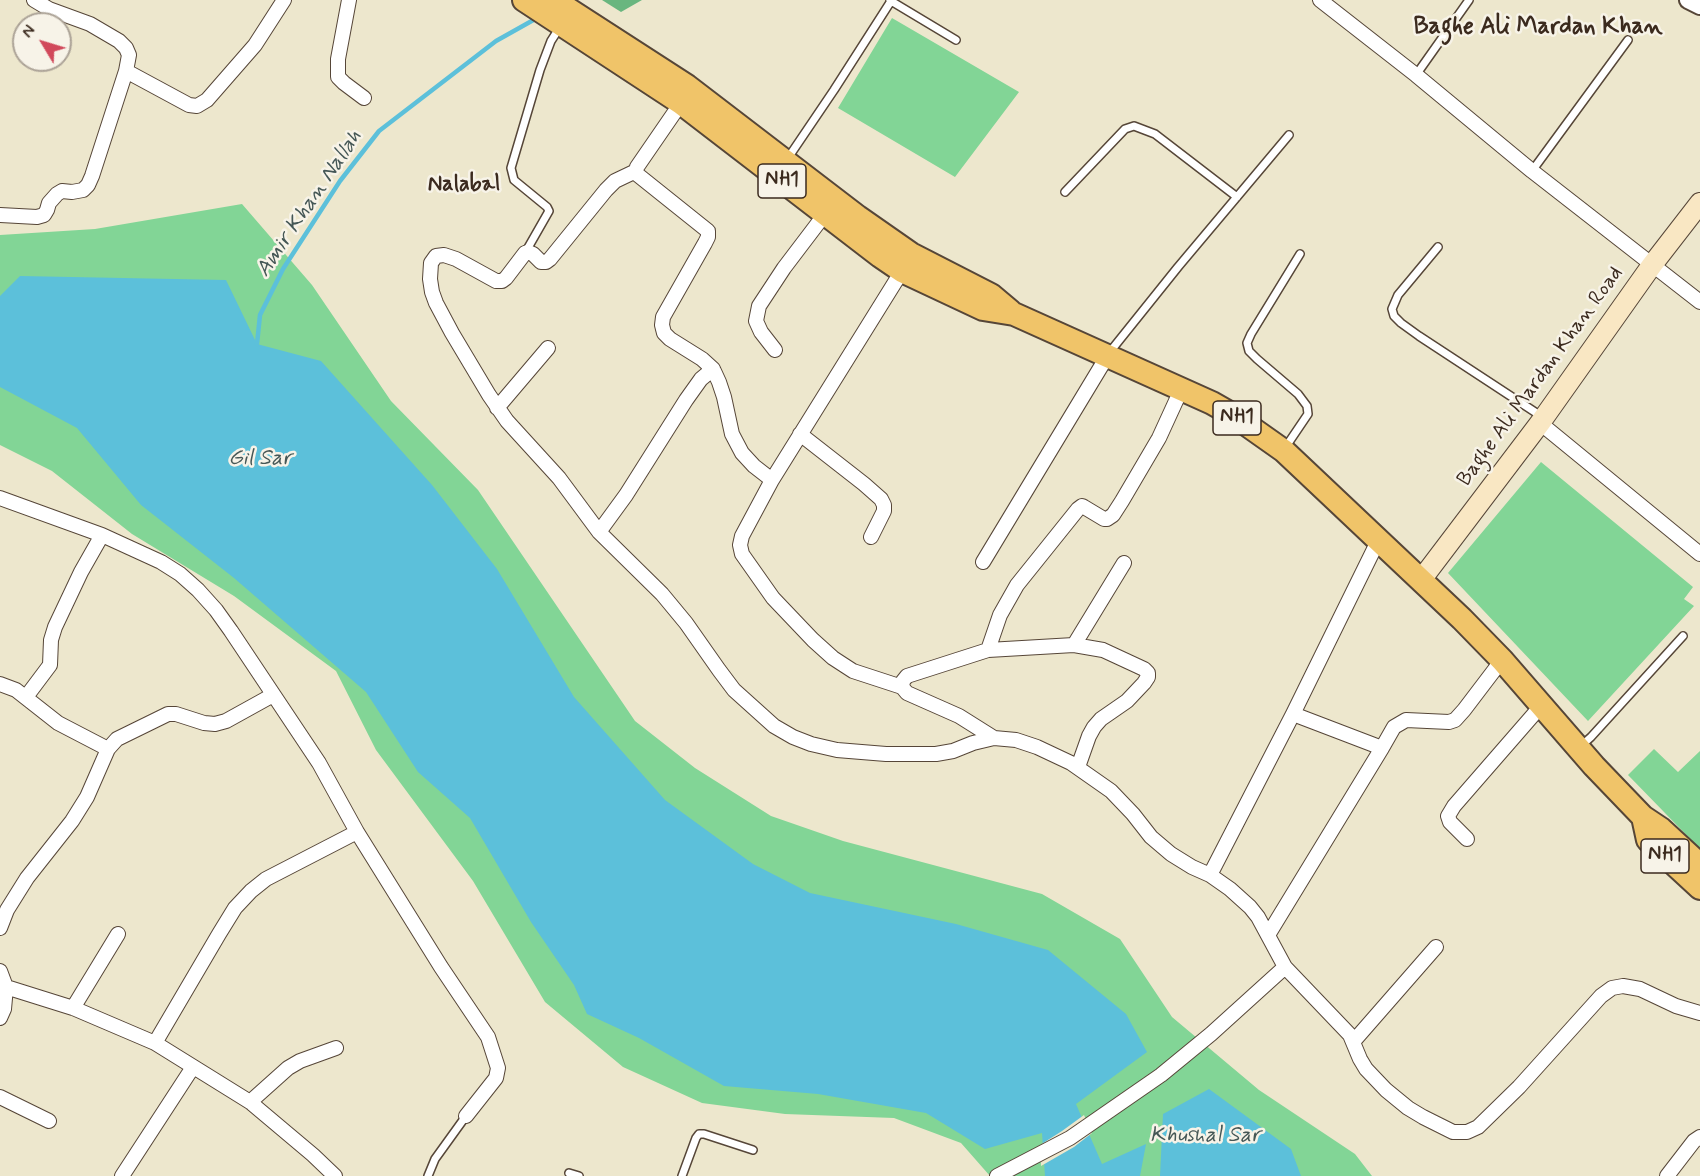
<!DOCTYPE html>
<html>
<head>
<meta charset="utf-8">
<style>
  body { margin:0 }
  #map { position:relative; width:1700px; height:1176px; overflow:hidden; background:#ede7cd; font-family:Mynerve,sans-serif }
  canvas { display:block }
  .north { position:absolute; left:12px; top:12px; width:60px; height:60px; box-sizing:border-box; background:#f7f3e8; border:2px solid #aca397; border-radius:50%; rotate:308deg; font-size:16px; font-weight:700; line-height:24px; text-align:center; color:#3b2a1e }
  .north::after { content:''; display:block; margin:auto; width:21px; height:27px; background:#d1495b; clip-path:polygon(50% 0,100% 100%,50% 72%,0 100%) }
</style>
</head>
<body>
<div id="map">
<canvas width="1700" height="1176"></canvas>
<div class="north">N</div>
</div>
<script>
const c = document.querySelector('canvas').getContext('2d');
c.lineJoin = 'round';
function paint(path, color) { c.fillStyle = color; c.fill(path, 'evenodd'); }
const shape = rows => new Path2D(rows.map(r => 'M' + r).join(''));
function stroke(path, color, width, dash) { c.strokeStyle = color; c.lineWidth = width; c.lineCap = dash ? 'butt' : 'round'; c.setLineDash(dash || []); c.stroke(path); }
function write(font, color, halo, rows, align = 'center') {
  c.font = font + ' Mynerve,sans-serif'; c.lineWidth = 5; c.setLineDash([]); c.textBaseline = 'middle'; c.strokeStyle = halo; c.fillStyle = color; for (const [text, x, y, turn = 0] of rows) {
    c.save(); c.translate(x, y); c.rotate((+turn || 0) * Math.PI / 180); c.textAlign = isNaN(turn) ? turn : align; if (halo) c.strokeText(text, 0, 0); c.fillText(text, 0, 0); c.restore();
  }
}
paint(shape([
  [892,18,1019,92,955,177,838,108],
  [242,204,312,285,391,401,478,490,635,721,695,768,771,816,843,841,1042,894,1120,939,1172,1017,1259,1090,1355,1154,1372,1176,990,1176,961,1143,894,1118,785,1114,702,1103,623,1067,545,1002,473,881,376,750,336,671,234,596,132,534,52,471,0,445,0,235,95,229],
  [1541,462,1693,587,1684,599,1694,606,1588,721,1448,573],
  [1654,749,1678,772,1700,751,1700,849,1628,775]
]), '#82d596');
paint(shape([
  [602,0,642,0,621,12]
]), '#69b67f');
paint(shape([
  [20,276,226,280,257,344,321,361,432,485,497,569,574,697,665,800,753,864,810,893,956,924,1048,950,1126,1014,1147,1052,1076,1104,1102,1164,1146,1144,1140,1176,1045,1176,1042,1133,985,1149,926,1113,818,1094,724,1086,639,1038,587,1014,574,985,531,922,470,818,418,772,366,692,234,578,141,505,77,428,0,387,0,296],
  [1209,1089,1291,1149,1301,1176,1160,1176,1163,1114]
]), '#5cc0da');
paint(shape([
  [1084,1115,1092,1133,1074,1147,1041,1166,1040,1145,1062,1131]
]), '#ede7cd');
stroke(shape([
  [257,344,260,315,283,269,340,181,379,131,496,41,537,18]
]), '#5cc0da', 4.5);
const service = shape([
  [891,1,956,40],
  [1416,75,1469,0],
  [788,158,834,90,891,1,890,0],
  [1532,171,1628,40],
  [1065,192,1125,129,1134,126,1155,134,1237,197],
  [1438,247,1398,295,1392,309,1394,316,1401,323,1419,336,1541,416],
  [525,253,549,211,547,207,514,180,511,168,540,70,551,41,560,27],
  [1109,353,1178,267,1289,135],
  [1285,448,1308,414,1307,406,1298,394,1257,359,1249,351,1247,343,1251,334,1300,254],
  [1581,746,1591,737,1683,636],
  [569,1173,579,1176],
  [428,1176,435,1159,466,1116],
  [682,1176,696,1138,699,1134,704,1134,753,1150]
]);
const minor = shape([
  [349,0,338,59,338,77,344,83,364,98],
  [1320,0,1416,75,1532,171,1700,302],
  [126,71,189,105,197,106,207,100,255,45,284,0],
  [683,98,681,103,637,167,636,171,638,175,708,231,708,237,705,243,663,317,662,325,664,333,670,339,702,359,713,369,719,382,724,397,732,434,742,453,754,466,772,480],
  [636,171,615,181,606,190,550,259,546,262,541,262,533,254,528,252,525,253,506,278,502,281,496,281,456,259,444,255,436,256,431,263,430,279,432,292,436,303,452,333,489,395,507,421,559,478,599,532,662,594,686,623,719,670,734,690,774,726,793,737,811,744,837,750,886,754,936,754,953,751,973,743,994,738,1016,740,1037,747,1071,763,1111,791,1133,814,1151,837,1171,854,1192,867,1210,875,1230,889,1250,907,1258,917,1285,967,1350,1035,1360,1059,1366,1069,1386,1090,1408,1108,1423,1117,1453,1132,1467,1132,1478,1127,1519,1087,1601,996,1612,988,1623,986,1640,989,1676,1006,1700,1013],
  [0,215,37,217,44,215,47,210,49,203,57,194,62,191,72,192,83,190,88,185,92,176,126,71,129,55,126,48,119,41,90,24,49,9,34,0],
  [775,350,761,332,756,321,759,306,784,268,825,214],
  [497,408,548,348],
  [1540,423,1700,554],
  [800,434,864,484,881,499,884,505,884,511,871,537],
  [0,498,102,535,161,562,180,574,198,590,216,610,231,631,319,763,357,832,441,967,488,1037,498,1068,496,1078,466,1116],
  [599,532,626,495,686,400,701,379,713,369],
  [983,562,1108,355],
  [1074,645,1124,563],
  [988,650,1000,615,1017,585,1078,509,1082,506,1084,507,1104,519,1107,519,1113,515,1122,501,1159,438,1181,390],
  [0,684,16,690,58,723,108,749],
  [902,687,853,671,833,658,813,640,773,598,742,554,740,545,742,536,772,480,902,271],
  [26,697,50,665,51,640,55,627,81,572,102,535],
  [1293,714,1382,748],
  [994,738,959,716,907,693,902,687,903,681,907,676,988,650,1074,645,1103,650,1144,669,1148,673,1148,677,1144,683,1127,701,1101,719,1094,727,1089,736,1078,767],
  [1467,839,1450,822,1448,816,1454,806,1541,706],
  [1210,875,1293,714,1379,539],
  [0,928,7,910,27,878,72,821,87,797,108,749,117,739,168,714,176,714,204,723,215,724,226,721,273,695],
  [1268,935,1382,748,1394,727,1406,720,1449,722,1455,720,1464,710,1502,660],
  [0,971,6,987,4,1009,0,1018],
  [6,987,73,1008,155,1043,250,1102,313,1155,335,1176],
  [73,1008,118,934],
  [1353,1042,1436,947],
  [155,1043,219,934,235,908,251,891,266,879,357,832],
  [0,1097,49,1121],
  [250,1102,288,1068,300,1061,336,1048],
  [122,1176,193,1067],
  [997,1176,1070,1138,1161,1075,1211,1034,1285,967],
  [1667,1176,1694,1141,1700,1137]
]);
const tertiary = shape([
  [1688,0,1700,6]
]);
const secondary = shape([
  [1421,580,1540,423,1652,265,1700,203]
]);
const trunk = shape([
  [524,0,681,103,880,256,902,271,983,309,1014,314,1212,403,1233,415,1284,451,1462,619,1502,660,1594,766,1643,817,1661,829,1700,865],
  [554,0,687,86,858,217,911,254,991,295,1010,311],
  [1643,817,1648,840,1700,888]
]);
stroke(service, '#564638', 10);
stroke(minor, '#564638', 16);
stroke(tertiary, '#564638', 20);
stroke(secondary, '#564638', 22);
stroke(trunk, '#564638', 26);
stroke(service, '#fff', 7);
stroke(minor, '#fff', 14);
stroke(tertiary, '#fff', 16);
stroke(secondary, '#f9e7c3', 20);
stroke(trunk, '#f0c469', 22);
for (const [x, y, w] of [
  [782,181,48],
  [1237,418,48],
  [1665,856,48]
]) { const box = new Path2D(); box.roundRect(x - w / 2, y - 17, w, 34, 4.5); c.fillStyle = '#f7f3e8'; c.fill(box); stroke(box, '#3b2a1e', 1.5); }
write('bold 20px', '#3b2a1e', null, [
  ["NH1",782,181],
  ["NH1",1237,418],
  ["NH1",1665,856]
]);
write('21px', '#3b2a1e', '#f7f3e8', [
  ["Baghe Ali Mardan Khan Road",1541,377,-54]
]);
write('bold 22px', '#3b2a1e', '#f7f3e8', [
  ["Nalabal",464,185]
]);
write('italic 22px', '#455756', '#f7f3e8', [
  ["Amir Khan Nallah",310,204,-56],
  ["Gil Sar",260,459],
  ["Khushal Sar",1205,1136]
]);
write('bold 24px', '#3b2a1e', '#f7f3e8', [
  ["Baghe Ali Mardan Khan",1538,28]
]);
</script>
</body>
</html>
